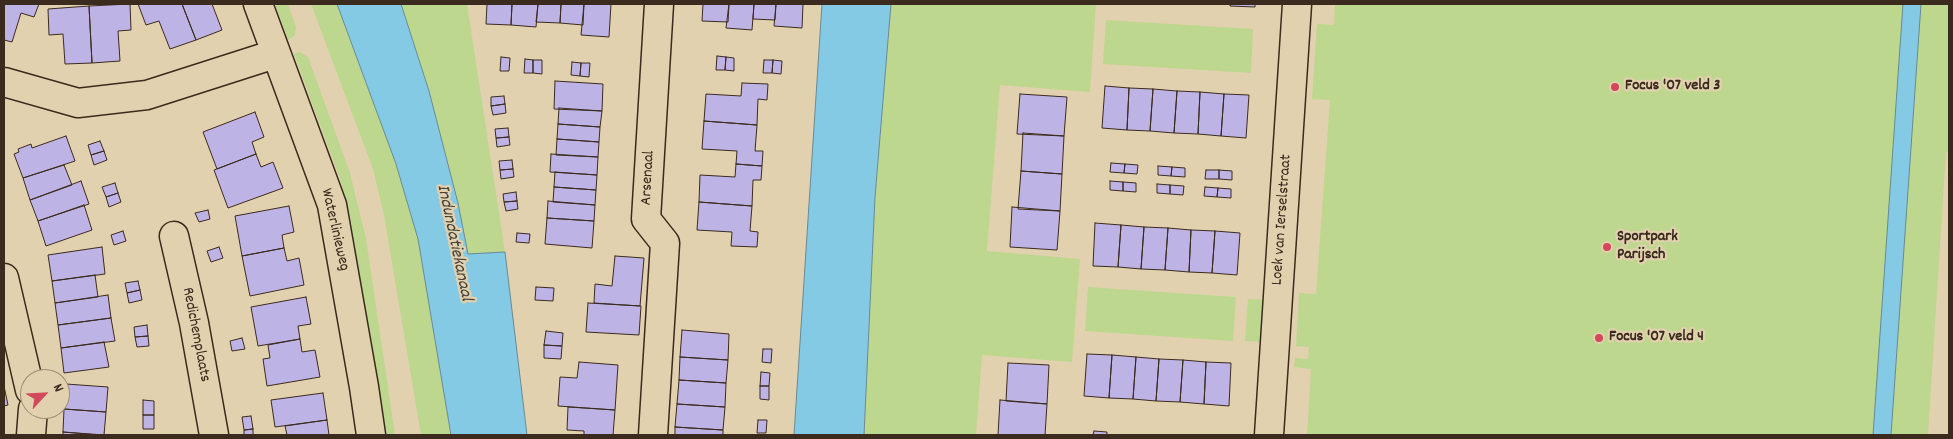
<!DOCTYPE html>
<html>
<head>
<meta charset="utf-8">
<style>
  body { margin:0 }
  #map { position:relative; width:1953px; height:439px; overflow:hidden; background:#e2d1ae; font-family:Dekko,sans-serif }
  canvas { display:block }
  .frame { position:absolute; inset:0; border:5px solid #3b2a1e; pointer-events:none }
  .north { position:absolute; left:20px; top:369px; width:50px; height:50px; box-sizing:border-box; background:#e2d1ae; border:1px solid #9f8e74; border-radius:50%; rotate:65deg; font-size:14px; font-weight:700; line-height:20px; text-align:center; color:#3b2a1e }
  .north::after { content:''; display:block; margin:auto; width:18px; height:22px; background:#d1495b; clip-path:polygon(50% 0,100% 100%,50% 72%,0 100%) }
</style>
</head>
<body>
<div id="map">
<canvas width="1953" height="439"></canvas>
<div class="frame"></div>
<div class="north">N</div>
</div>
<script>
const c = document.querySelector('canvas').getContext('2d');
c.lineJoin = 'round';
function paint(path, color) { c.fillStyle = color; c.fill(path, 'evenodd'); }
const shape = rows => new Path2D(rows.map(r => 'M' + r).join(''));
function stroke(path, color, width, dash) { c.strokeStyle = color; c.lineWidth = width; c.lineCap = dash ? 'butt' : 'round'; c.setLineDash(dash || []); c.stroke(path); }
function write(font, color, halo, rows, align = 'center') {
  c.font = font + ' Dekko,sans-serif'; c.lineWidth = 4.5; c.setLineDash([]); c.textBaseline = 'middle'; c.strokeStyle = halo; c.fillStyle = color; for (const [text, x, y, turn = 0] of rows) {
    c.save(); c.translate(x, y); c.rotate((+turn || 0) * Math.PI / 180); c.textAlign = isNaN(turn) ? turn : align; if (halo) c.strokeText(text, 0, 0); c.fillText(text, 0, 0); c.restore();
  }
}
paint(shape([
  [275,4,288,4,296,27,295,35,288,40],
  [311,4,337,4,396,164,418,239,451,435,421,435,384,215,373,169],
  [401,4,467,4,505,252,468,254,458,203,429,91],
  [891,4,1096,4,1090,92,1000,85,987,251,1080,259,1072,362,982,355,976,435,864,435,875,197],
  [1335,4,1949,4,1949,152,1946,152,1928,435,1307,435,1311,369,1294,367,1295,358,1308,359,1309,347,1296,346,1299,293,1316,294,1330,100,1312,99,1317,24,1334,25],
  [1106,20,1253,29,1251,73,1103,64],
  [299,52,302,53,308,57,350,173,355,194,366,238,395,435,386,435,350,218,340,179,294,54],
  [1088,287,1236,297,1233,341,1085,331],
  [1248,299,1266,300,1263,342,1245,341]
]), '#bdd78e');
const water = shape([
  [337,4,401,4,429,91,458,203,468,254,505,252,527,435,451,435,418,239,396,164,337,4],
  [822,4,891,4,875,197,864,435,794,435,822,4],
  [1903,4,1921,4,1891,435,1873,435,1903,4]
]);
paint(water, '#84cae5');
stroke(water, '#678a95', 1);
const building = shape([
  [4,4,39,4,34,17,21,13,12,42,4,40,4,4],
  [130,4,131,30,118,31,120,61,92,63,89,6,130,4],
  [138,4,182,4,196,40,170,49,159,21,146,25,138,4],
  [182,4,212,4,222,30,196,40,182,4],
  [487,4,512,4,511,25,486,24,487,4],
  [512,4,538,4,536,27,511,25,512,4],
  [538,4,561,4,560,23,536,22,538,4],
  [561,4,584,4,583,25,560,23,561,4],
  [584,4,611,4,609,37,581,35,584,4],
  [703,4,729,4,728,22,702,21,703,4],
  [729,4,754,4,752,30,726,28,729,4],
  [754,4,776,4,775,20,753,19,754,4],
  [776,4,803,4,802,28,774,26,776,4],
  [1230,4,1255,4,1255,7,1230,6,1230,4],
  [89,6,92,63,65,64,63,34,49,35,48,9,89,6],
  [717,56,726,57,725,70,716,70,717,56],
  [501,57,510,58,509,71,500,71,501,57],
  [726,57,734,58,734,71,725,70,726,57],
  [525,59,533,60,533,73,524,73,525,59],
  [533,60,542,60,542,74,533,73,533,60],
  [764,60,773,60,772,73,763,73,764,60],
  [773,60,782,61,781,74,772,73,773,60],
  [572,62,581,63,580,76,571,75,572,62],
  [581,63,590,63,589,77,580,76,581,63],
  [555,81,603,84,602,111,554,109,555,81],
  [742,83,768,84,767,100,758,99,757,125,704,121,706,94,741,96,742,83],
  [1105,86,1129,88,1127,130,1102,128,1105,86],
  [1129,88,1153,89,1150,131,1127,130,1129,88],
  [1153,89,1177,91,1174,133,1150,131,1153,89],
  [1177,91,1200,92,1198,134,1174,133,1177,91],
  [1200,92,1224,94,1221,136,1198,134,1200,92],
  [1020,94,1067,97,1064,136,1017,134,1020,94],
  [1224,94,1249,95,1246,138,1221,136,1224,94],
  [504,96,505,104,491,106,491,97,504,96],
  [505,104,506,113,493,115,491,106,505,104],
  [559,108,602,111,600,127,558,124,559,108],
  [255,112,264,137,252,142,256,154,217,169,203,132,255,112],
  [704,121,757,125,755,151,763,151,762,166,736,164,737,151,702,149,704,121],
  [558,124,600,127,599,142,557,139,558,124],
  [508,128,509,137,496,138,495,129,508,128],
  [1023,133,1064,136,1062,174,1021,171,1023,133],
  [66,136,75,161,23,178,14,154,19,152,18,149,31,144,32,148,66,136],
  [509,137,510,145,497,147,496,138,509,137],
  [557,139,599,142,598,157,556,155,557,139],
  [100,141,104,151,91,155,88,145,100,141],
  [104,151,107,160,94,165,91,155,104,151],
  [256,154,261,167,273,162,283,188,228,208,214,170,256,154],
  [551,154,598,157,597,175,550,172,551,154],
  [512,160,513,169,500,170,499,161,512,160],
  [1111,163,1125,164,1124,173,1110,172,1111,163],
  [736,164,762,166,761,180,753,180,752,206,699,202,700,175,735,177,736,164],
  [1125,164,1138,165,1137,174,1124,173,1125,164],
  [64,165,72,185,30,200,23,178,64,165],
  [1158,166,1172,167,1171,176,1158,175,1158,166],
  [1172,167,1185,168,1185,177,1171,176,1172,167],
  [513,169,514,177,501,179,500,170,513,169],
  [1206,170,1219,170,1219,179,1205,179,1206,170],
  [1219,170,1232,171,1232,180,1219,179,1219,170],
  [1021,171,1062,174,1060,211,1018,209,1021,171],
  [555,172,597,175,596,190,554,187,555,172],
  [81,181,89,204,38,221,30,200,81,181],
  [1110,181,1123,182,1123,191,1110,190,1110,181],
  [1123,182,1136,183,1136,192,1123,191,1123,182],
  [115,183,118,193,106,197,102,187,115,183],
  [1157,184,1170,185,1170,194,1157,193,1157,184],
  [1170,185,1184,186,1183,195,1170,194,1170,185],
  [554,187,596,190,595,205,553,202,554,187],
  [1205,187,1218,188,1217,197,1204,196,1205,187],
  [1218,188,1231,189,1231,198,1217,197,1218,188],
  [516,192,517,201,504,202,503,194,516,192],
  [118,193,121,202,109,207,106,197,118,193],
  [517,201,518,209,506,211,504,202,517,201],
  [548,201,595,205,594,221,547,218,548,201],
  [699,202,752,206,750,231,758,232,757,247,731,246,732,232,697,230,699,202],
  [84,205,92,230,46,246,38,221,84,205],
  [289,206,294,232,282,235,284,248,242,256,235,216,289,206],
  [1012,207,1060,211,1057,250,1010,247,1012,207],
  [208,210,210,219,199,222,195,213,208,210],
  [547,218,594,221,592,248,545,244,547,218],
  [1095,223,1121,225,1118,267,1093,266,1095,223],
  [1121,225,1144,227,1141,269,1118,267,1121,225],
  [1144,227,1168,228,1165,270,1141,269,1144,227],
  [1168,228,1191,230,1189,272,1165,270,1168,228],
  [1191,230,1215,231,1212,273,1189,272,1191,230],
  [123,231,126,241,114,245,111,235,123,231],
  [1215,231,1240,233,1237,275,1212,273,1215,231],
  [517,233,530,234,529,243,516,242,517,233],
  [102,247,105,274,52,281,48,255,102,247],
  [219,247,223,258,211,262,207,251,219,247],
  [284,248,287,261,299,258,304,285,250,296,242,256,284,248],
  [615,256,644,258,640,306,594,303,595,284,612,286,615,256],
  [95,275,98,297,55,303,52,281,95,275],
  [138,281,140,290,127,293,125,283,138,281],
  [536,287,554,288,553,301,535,300,536,287],
  [140,290,142,300,129,303,127,293,140,290],
  [108,295,111,318,58,325,55,303,108,295],
  [306,297,311,324,298,326,300,339,258,346,251,307,306,297],
  [588,303,641,306,639,335,586,332,588,303],
  [111,318,115,341,61,348,58,325,111,318],
  [147,325,148,336,135,337,134,327,147,325],
  [682,330,729,334,728,360,680,357,682,330],
  [546,331,563,333,562,346,544,345,546,331],
  [148,336,149,346,137,347,135,337,148,336],
  [242,338,245,349,232,351,230,341,242,338],
  [300,339,302,352,315,350,320,377,267,386,263,359,270,358,268,345,300,339],
  [104,342,109,367,64,373,61,348,104,342],
  [544,345,562,346,561,359,544,358,544,345],
  [763,349,772,349,771,363,762,362,763,349],
  [1087,354,1112,355,1109,398,1084,396,1087,354],
  [1112,355,1136,357,1133,399,1109,398,1112,355],
  [680,357,728,360,726,383,679,380,680,357],
  [1136,357,1159,359,1156,401,1133,399,1136,357],
  [1159,359,1183,360,1180,402,1156,401,1159,359],
  [1183,360,1206,362,1204,404,1180,402,1183,360],
  [579,362,618,365,615,410,558,406,560,377,577,378,579,362],
  [1206,362,1231,363,1229,406,1204,404,1206,362],
  [1008,363,1049,365,1047,404,1006,401,1008,363],
  [761,372,770,373,769,386,760,386,761,372],
  [679,380,726,383,725,407,677,404,679,380],
  [66,384,108,387,106,412,64,409,66,384],
  [4,386,8,405,4,406,4,386],
  [760,386,769,386,769,400,760,399,760,386],
  [323,393,327,420,275,427,271,400,323,393],
  [143,400,154,401,154,415,143,415,143,400],
  [1000,400,1047,404,1045,435,998,435,1000,400],
  [677,404,725,407,723,430,675,427,677,404],
  [568,407,615,410,613,435,584,435,584,431,567,430,568,407],
  [64,409,106,412,104,435,63,432,64,409],
  [143,415,154,415,154,429,143,429,143,415],
  [251,416,253,429,244,430,242,417,251,416],
  [327,420,329,435,287,435,285,426,327,420],
  [758,420,767,420,766,433,757,433,758,420],
  [675,427,723,430,723,435,675,435,675,427],
  [253,429,253,435,244,435,244,430,253,429],
  [1094,431,1107,432,1107,435,1093,435,1094,431],
  [63,432,98,435,63,435,63,432]
]);
paint(building, '#bdb3e4');
stroke(building, '#3b2a1e', 1);
const minor = shape([
  [258,4,332,205,364,387,371,435],
  [4,82,78,103,147,95,275,54],
  [174,236,194,323,214,435],
  [4,278,30,390],
  [31,435,33,409],
  [653,435,665,243,646,219,659,4],
  [1269,435,1297,4]
]);
stroke(minor, '#3b2a1e', 31);
stroke(minor, '#e2d1ae', 28);
for (const [x, y, r, color] of [
  [1615,87,5,"#d1495b"],
  [1607,247,5,"#d1495b"],
  [1599,338,5,"#d1495b"]
]) { const dot = new Path2D(); dot.arc(x, y, r, 0, 2 * Math.PI); c.fillStyle = color; c.fill(dot); stroke(dot, '#e2d1ae', 2); }
write('bold 16px', '#3b2a1e', '#e2d1ae', [
  ["Focus '07 veld 3",1625,87],
  ["Sportpark",1617,238],
  ["Parijsch",1617,256],
  ["Focus '07 veld 4",1609,338]
], 'left');
write('16px', '#3b2a1e', '#e2d1ae', [
  ["Arsenaal",649,178,-87],
  ["Loek van Ierselstraat",1283,220,-86],
  ["Waterlinieweg",334,230,77],
  ["Redichemplaats",195,335,79]
]);
write('italic 18px', '#46423c', '#e2d1ae', [
  ["Indundatiekanaal",453,243,78]
]);
</script>
</body>
</html>
